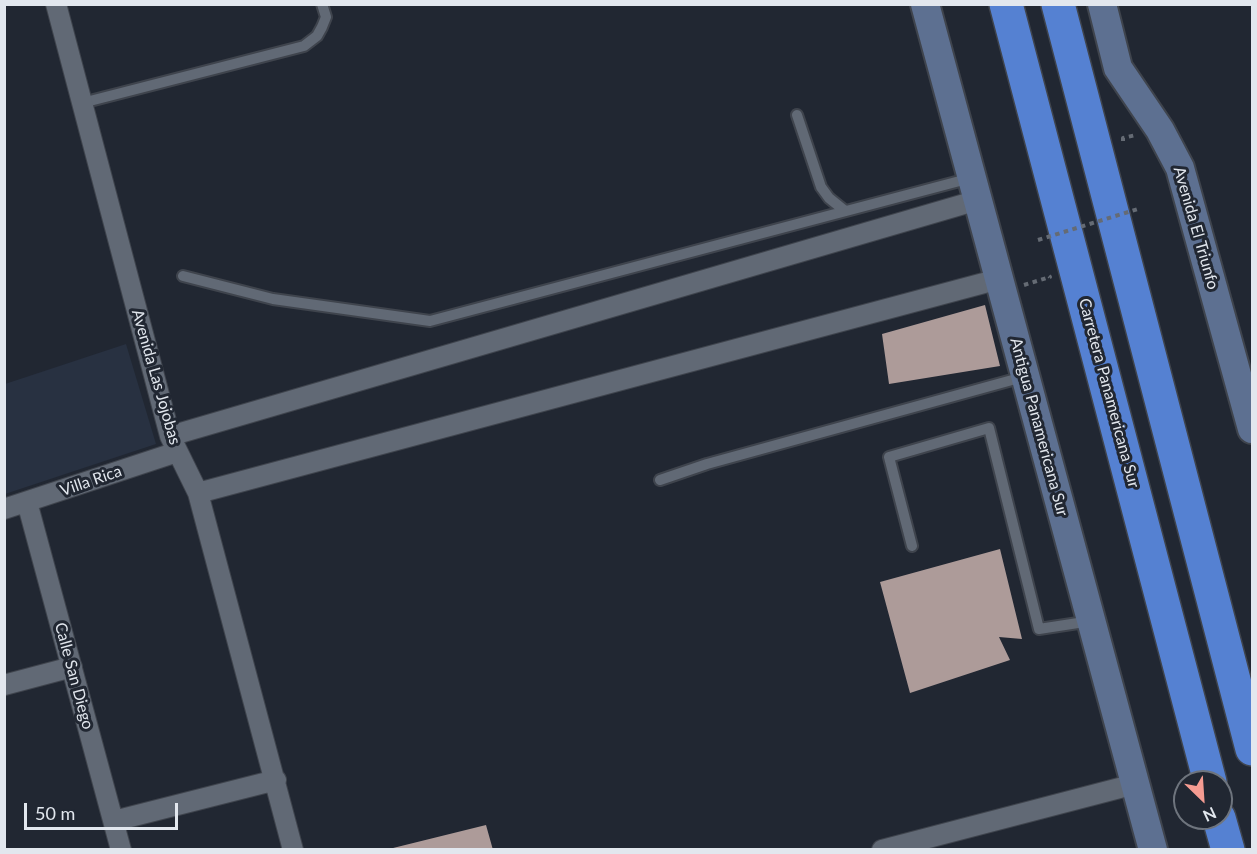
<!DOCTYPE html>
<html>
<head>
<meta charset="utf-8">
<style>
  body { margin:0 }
  #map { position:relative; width:1257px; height:854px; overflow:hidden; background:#212732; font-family:Lato,sans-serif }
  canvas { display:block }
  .frame { position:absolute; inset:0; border:6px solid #e2e7ee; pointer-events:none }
  .north { position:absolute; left:1173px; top:770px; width:60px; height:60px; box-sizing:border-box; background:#212732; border:2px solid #6e747d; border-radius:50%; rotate:155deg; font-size:16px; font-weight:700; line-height:24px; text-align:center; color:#e2e7ee }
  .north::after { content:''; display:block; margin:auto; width:21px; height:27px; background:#f59c92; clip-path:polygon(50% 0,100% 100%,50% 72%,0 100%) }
  .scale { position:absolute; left:24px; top:803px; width:154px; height:27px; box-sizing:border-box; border:3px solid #e2e7ee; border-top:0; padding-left:8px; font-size:18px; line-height:21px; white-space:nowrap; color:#e2e7ee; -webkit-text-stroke:4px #212732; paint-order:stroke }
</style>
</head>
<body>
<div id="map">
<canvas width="1257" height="854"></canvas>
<div class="frame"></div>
<div class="north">N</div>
<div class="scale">50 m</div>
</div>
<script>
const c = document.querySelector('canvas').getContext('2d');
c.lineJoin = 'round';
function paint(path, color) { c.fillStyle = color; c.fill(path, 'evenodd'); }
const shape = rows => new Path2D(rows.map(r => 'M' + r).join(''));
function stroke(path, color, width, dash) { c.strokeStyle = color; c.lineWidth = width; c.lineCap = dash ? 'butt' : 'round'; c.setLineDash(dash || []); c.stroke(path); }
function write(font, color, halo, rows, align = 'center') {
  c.font = font + ' Lato,sans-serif'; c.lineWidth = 6; c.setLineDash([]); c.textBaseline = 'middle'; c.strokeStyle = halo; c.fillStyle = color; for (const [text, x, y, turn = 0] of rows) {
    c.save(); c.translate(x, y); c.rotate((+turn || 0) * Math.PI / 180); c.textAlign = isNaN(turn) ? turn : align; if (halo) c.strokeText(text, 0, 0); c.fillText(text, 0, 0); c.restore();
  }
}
paint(shape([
  [126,344,156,444,5,494,5,384]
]), '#283141');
paint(shape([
  [985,305,1000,366,889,384,882,334],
  [1000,549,1022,639,999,637,1010,660,910,693,880,582],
  [486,825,493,850,389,850,389,849]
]), '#ad9b99');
const lane = shape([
  [82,103,304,46,317,36,322,27,326,17,322,4],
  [797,115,821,187,829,198,845,211],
  [183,276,273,299,430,321,971,178],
  [660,480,707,464,1023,377],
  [912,546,889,457,989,428,1039,629,1091,621]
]);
const street = shape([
  [56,4,170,436,198,493,293,850],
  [170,436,978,200],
  [198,493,999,279],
  [27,502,121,850],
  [4,509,177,452],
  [4,685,72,667],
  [114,821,276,780],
  [882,850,1135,784]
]);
const secondary = shape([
  [925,4,1153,850],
  [1102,4,1118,68,1160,130,1180,168,1252,429]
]);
const highway = shape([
  [1006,4,1210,782],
  [1058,4,1252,749],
  [1219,818,1228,850]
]);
stroke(lane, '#3f444d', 14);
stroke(street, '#3f444d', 22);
stroke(secondary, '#3f444d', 32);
stroke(highway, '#3f444d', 36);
stroke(shape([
  [1123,141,1123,138,1136,135],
  [1024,285,1050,277,1049,276]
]), '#656b74', 4, [4.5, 4.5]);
stroke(lane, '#616975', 10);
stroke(street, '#616975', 20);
stroke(secondary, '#5d7091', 28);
stroke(highway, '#5581d2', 33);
stroke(shape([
  [1038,240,1138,209]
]), '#656b74', 4, [4.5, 4.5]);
write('16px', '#e2e7ee', '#212732', [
  ["Avenida El Triunfo",1196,228,74],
  ["Avenida Las Jojobas",156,377,74],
  ["Carretera Panamericana Sur",1109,393,75],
  ["Antigua Panamericana Sur",1039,427,75],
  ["Villa Rica",91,481,-19],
  ["Calle San Diego",74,676,75]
]);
</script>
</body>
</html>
